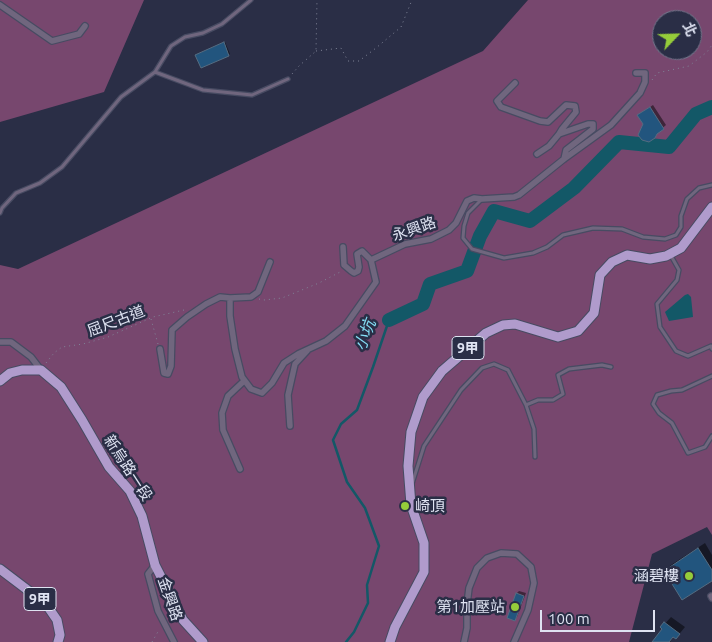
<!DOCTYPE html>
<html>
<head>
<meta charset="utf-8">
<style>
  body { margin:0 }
  #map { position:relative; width:712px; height:642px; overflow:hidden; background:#2a2e46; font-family:Ubuntu,"Noto Sans TC",sans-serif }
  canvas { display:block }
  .north { position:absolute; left:652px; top:10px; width:50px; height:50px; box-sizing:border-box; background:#2a2e46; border:1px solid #72768b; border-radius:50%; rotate:66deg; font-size:14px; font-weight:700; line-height:20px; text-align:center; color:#dfe3f2 }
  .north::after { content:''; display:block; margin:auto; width:18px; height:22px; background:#95cc3a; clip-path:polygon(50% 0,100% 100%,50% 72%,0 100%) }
  .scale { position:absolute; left:540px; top:610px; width:115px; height:22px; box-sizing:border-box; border:2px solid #dfe3f2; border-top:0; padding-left:6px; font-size:15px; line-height:18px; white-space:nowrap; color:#dfe3f2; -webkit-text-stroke:4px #2a2e46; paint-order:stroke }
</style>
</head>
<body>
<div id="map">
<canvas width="712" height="642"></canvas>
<div class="north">北</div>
<div class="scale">100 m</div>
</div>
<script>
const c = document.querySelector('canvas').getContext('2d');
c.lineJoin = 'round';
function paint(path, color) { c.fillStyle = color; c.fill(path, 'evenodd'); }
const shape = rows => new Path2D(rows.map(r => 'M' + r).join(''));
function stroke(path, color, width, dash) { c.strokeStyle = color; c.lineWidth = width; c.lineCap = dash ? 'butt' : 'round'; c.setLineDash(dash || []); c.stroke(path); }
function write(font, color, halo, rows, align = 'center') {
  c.font = font + ' Ubuntu,"Noto Sans TC",sans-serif'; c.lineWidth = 5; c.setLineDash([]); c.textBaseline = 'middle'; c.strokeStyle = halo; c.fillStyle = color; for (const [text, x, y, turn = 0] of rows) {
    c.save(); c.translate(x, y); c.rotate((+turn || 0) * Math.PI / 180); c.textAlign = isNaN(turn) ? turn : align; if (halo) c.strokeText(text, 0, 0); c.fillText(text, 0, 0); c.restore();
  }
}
paint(shape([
  [0,0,144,0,104,92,0,122],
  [528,0,712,0,712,535,707,527,652,554,629,642,0,642,0,265,18,269,483,51],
  [662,20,692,20,692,50,662,50]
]), '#77476e');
paint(shape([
  [688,294,691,297,693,317,669,321,665,312,685,295]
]), '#135867');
paint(shape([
  [225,42,230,54,201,66,198,54],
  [653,105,666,125,659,131,654,137,644,124,641,113],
  [705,543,712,555,712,579,665,571,671,565],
  [519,591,526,593,517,617,515,620,517,593],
  [671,617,685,627,676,638,674,636,670,642,654,642,664,628,662,627]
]), '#0007');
stroke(shape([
  [346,642,354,632,368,603,367,585,379,546,365,508,347,482,333,440,341,424,357,410,373,367,389,320]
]), '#135867', 2.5);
stroke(shape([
  [389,320,423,304,430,284,467,271,480,236,494,211,530,221,574,188,619,142,669,147,696,114,712,107]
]), '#135867', 14);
const building = shape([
  [224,42,229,56,201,68,195,55,224,42],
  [650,107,664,129,657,134,655,138,649,142,642,140,638,135,643,124,637,115,650,107],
  [698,548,712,570,712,581,682,600,664,571,698,548],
  [516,593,524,596,515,621,507,618,516,593],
  [664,622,680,634,676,639,673,637,669,642,652,642,662,629,660,627,664,622]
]);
paint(building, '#22557e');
stroke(building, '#556c81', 1);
const lane = shape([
  [155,72,203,90,252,95,288,79],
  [482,199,468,213,464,226,463,238,472,249,504,258,533,253,547,247,563,235,593,228,622,229,643,237,665,239,676,235,681,227,681,216,687,199,699,188,712,185],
  [0,213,2,208,16,193,40,183,62,167,121,97,155,72,171,46,185,37,203,33,222,24,251,0],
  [670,254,679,270,677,280,657,304,660,327,676,351,688,356,711,346,712,349],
  [712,376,682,390,671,391,657,395,653,404,659,413,672,423,688,453,705,447,712,436],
  [526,405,538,400,553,400,563,394,558,375,569,369,602,365,611,367],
  [412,484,424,446,461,390,482,368,494,364,508,370,526,405,534,429,535,457]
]);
const street = shape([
  [0,5,52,41,79,34,85,26],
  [515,83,497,101,501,107,540,121,548,122,566,105,575,106,576,112,562,129,559,134,588,124,593,124,593,129,566,150,564,159],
  [537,154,549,146,559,134],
  [343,247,344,265,351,271,354,273,358,271,359,267,357,254,362,251,371,260],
  [371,260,405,244,431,239,449,230,456,223,467,201,474,198,482,199,514,197,519,195,564,159,611,125,640,93,645,82,645,73,636,73],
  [230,298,230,316,235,349,242,377,251,389,262,393,272,383,284,363,298,354,326,341,345,326,376,282,371,260],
  [0,342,11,342,31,357,41,370],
  [160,349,164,373,168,374,171,366,172,330,187,317,206,304,220,297,230,298,251,297,258,292,270,262],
  [290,426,288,395,295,364,307,351],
  [240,469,223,430,222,413,228,396,244,381],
  [155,565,148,574,158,611,174,642],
  [711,596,712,598],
  [464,642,467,628,467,604,469,588,477,568,487,558,501,553,517,554,531,567,534,583,528,610,514,642]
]);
const primary = shape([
  [0,381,10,373,22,370,41,370,61,387,82,420,109,467,130,491,142,516,155,565,183,620,203,642],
  [0,569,46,604,57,620,60,635,58,642],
  [390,642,395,627,424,572,424,543,411,505,408,466,411,432,423,397,442,371,486,333,503,325,515,324,558,337,578,331,594,313,600,275,612,262,627,255,650,259,666,256,681,248,712,207]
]);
stroke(lane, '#474b62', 5.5);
stroke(street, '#474b62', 8);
stroke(primary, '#474b62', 11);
stroke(shape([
  [316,51,341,48,348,61,359,61,376,48,401,27,412,0],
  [292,74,299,66,316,51,317,0],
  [652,80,657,73,689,66,707,52,712,45],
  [259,299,264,300,282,298,319,283,342,271],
  [151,319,158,344],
  [46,363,54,353,62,347,83,344,108,337,153,317,184,310],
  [152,642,159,630]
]), '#818598', 1, [1, 4]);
stroke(lane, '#70667e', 3);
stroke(street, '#70667e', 5.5);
stroke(primary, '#b09bcc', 9);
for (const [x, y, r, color] of [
  [405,506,5,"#95cc3a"],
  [689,576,5,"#95cc3a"],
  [515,607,5,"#95cc3a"]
]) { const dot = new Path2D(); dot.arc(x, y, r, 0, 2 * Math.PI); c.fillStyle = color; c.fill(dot); stroke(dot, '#2a2e46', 2); }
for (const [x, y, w] of [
  [468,348,32],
  [40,599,32]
]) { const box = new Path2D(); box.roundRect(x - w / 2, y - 11.5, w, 23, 4); c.fillStyle = '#2a2e46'; c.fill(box); stroke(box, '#dfe3f2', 1); }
write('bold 14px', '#dfe3f2', null, [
  ["9甲",468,348],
  ["9甲",40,599]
]);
write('15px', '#dfe3f2', '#2a2e46', [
  ["永興路",414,229,-19],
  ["屈尺古道",116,321,-21],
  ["新烏路一段",128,468,57],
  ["金興路",170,599,71]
]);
write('15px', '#dfe3f2', '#2a2e46', [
  ["崎頂",415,506,"left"],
  ["涵碧樓",679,576],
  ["第1加壓站",505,607]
], 'right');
write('italic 16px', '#84dff6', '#2a2e46', [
  ["小坑",365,335,-69]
]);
</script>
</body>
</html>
